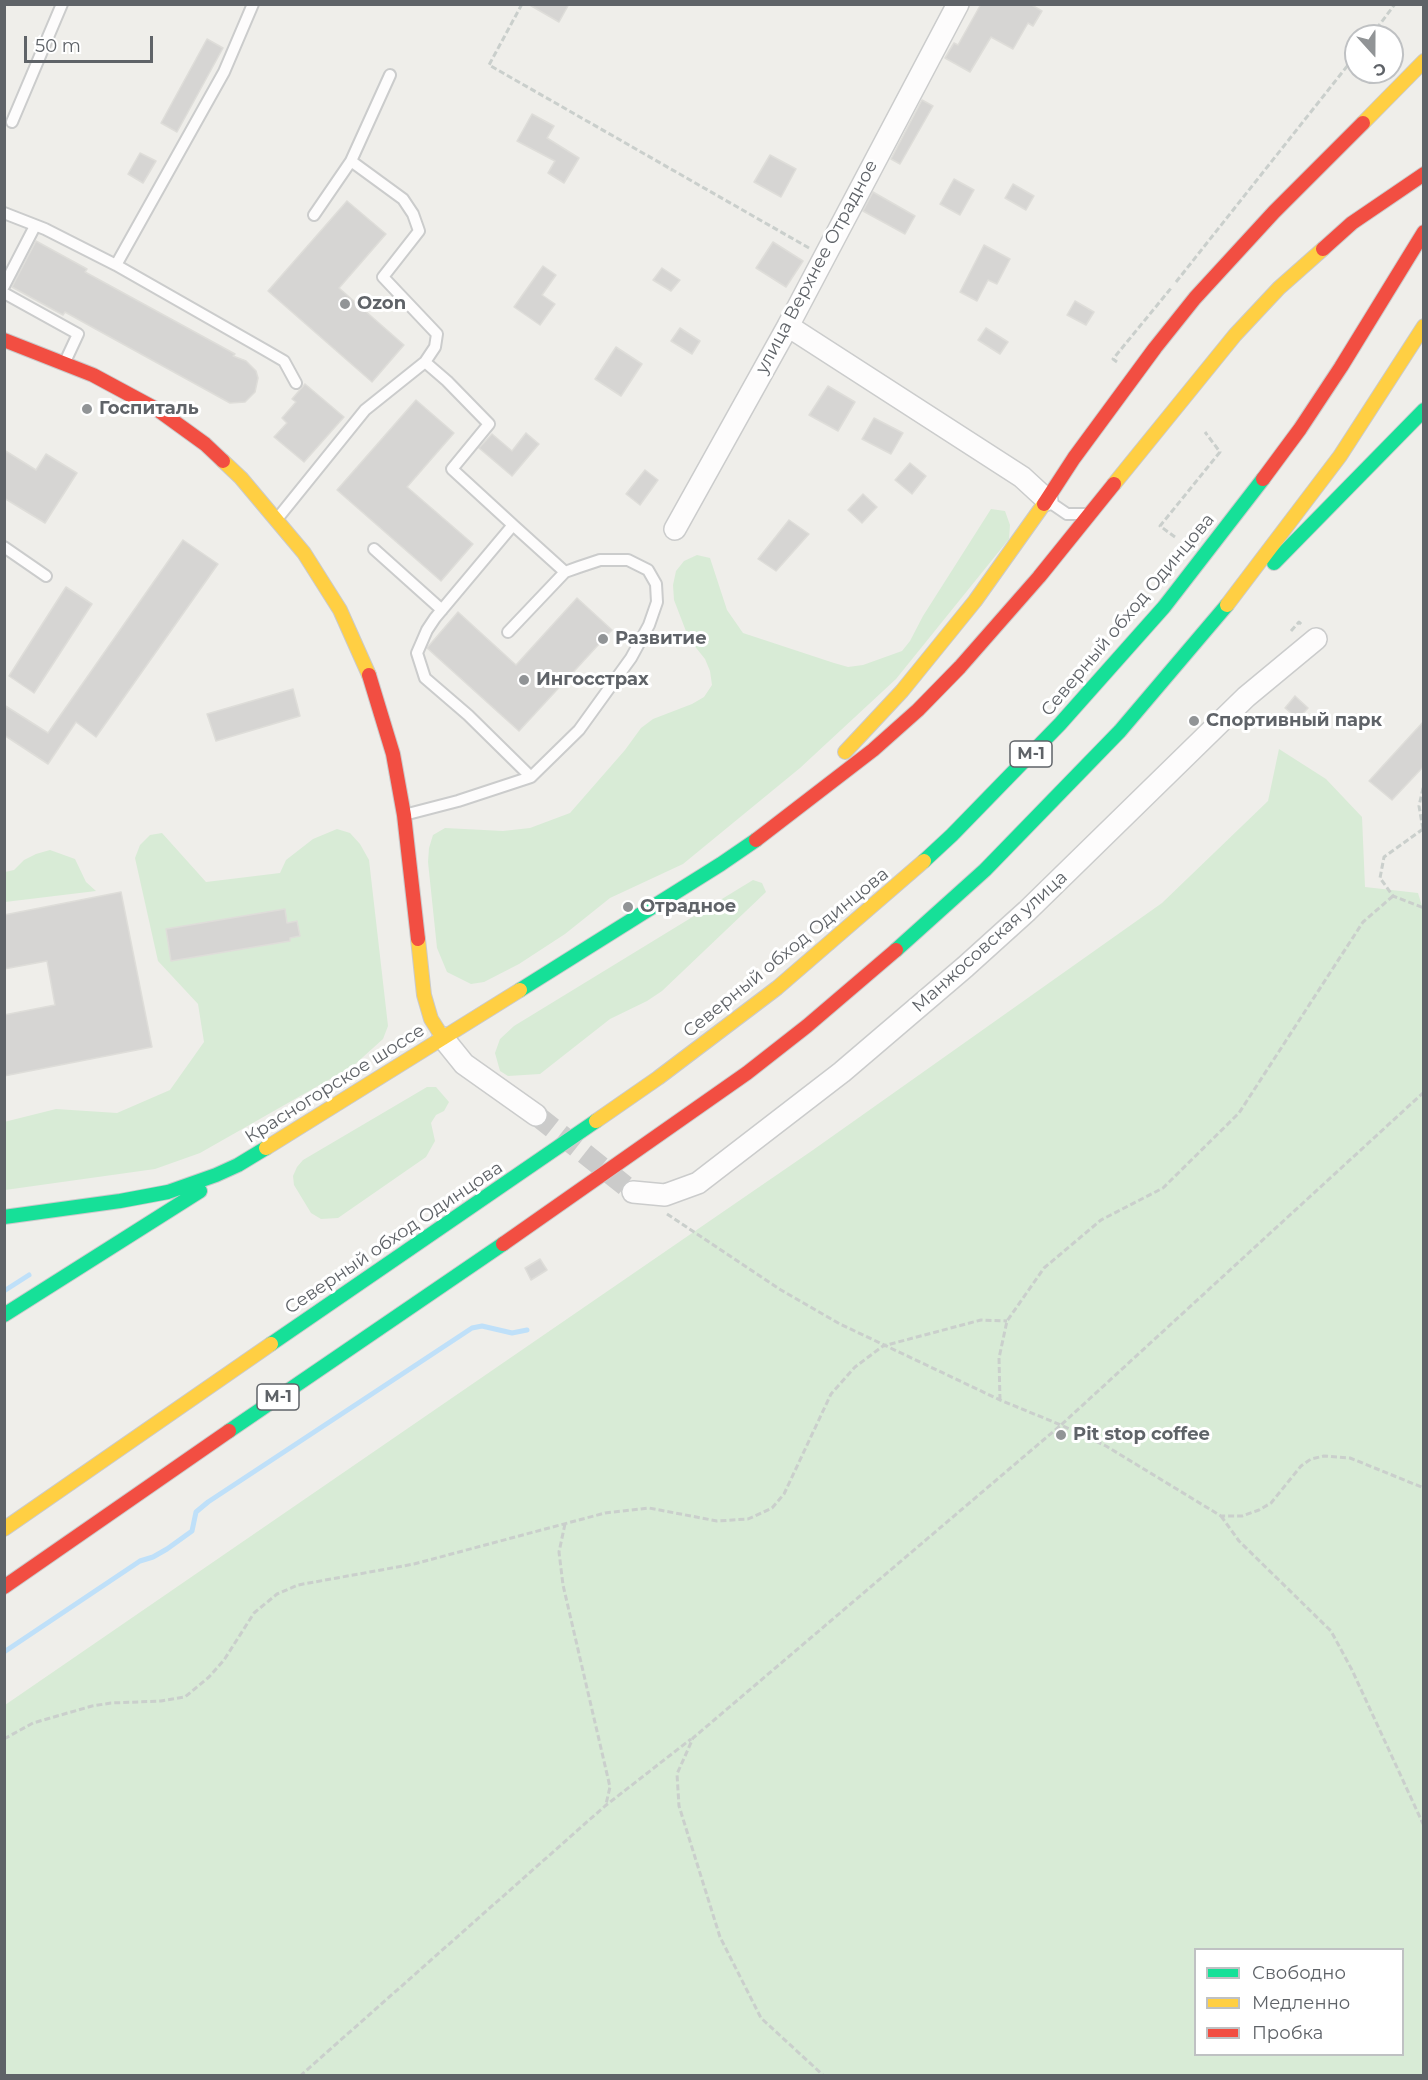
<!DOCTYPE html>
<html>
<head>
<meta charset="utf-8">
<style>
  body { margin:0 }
  #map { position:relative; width:1428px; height:2080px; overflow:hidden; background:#efeeea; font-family:Montserrat,sans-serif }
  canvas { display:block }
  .frame { position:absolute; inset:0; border:6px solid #5f6368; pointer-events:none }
  .legend { position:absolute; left:1194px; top:1948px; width:210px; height:108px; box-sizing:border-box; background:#fff; border:2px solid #bfc1c3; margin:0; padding:8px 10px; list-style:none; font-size:18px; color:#5f6368 }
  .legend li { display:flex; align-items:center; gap:12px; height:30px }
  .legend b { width:30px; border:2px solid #bfc1c3 }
  .north { position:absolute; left:1344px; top:24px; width:60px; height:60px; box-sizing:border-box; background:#fff; border:2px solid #bfc1c3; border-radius:50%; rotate:159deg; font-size:16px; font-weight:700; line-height:24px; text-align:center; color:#5f6368 }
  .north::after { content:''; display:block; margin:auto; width:21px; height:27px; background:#919496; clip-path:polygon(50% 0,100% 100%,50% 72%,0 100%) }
  .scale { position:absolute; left:24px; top:36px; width:129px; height:27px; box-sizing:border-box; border:3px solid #5f6368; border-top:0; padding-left:8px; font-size:18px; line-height:21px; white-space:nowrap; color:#5f6368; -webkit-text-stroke:4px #fff; paint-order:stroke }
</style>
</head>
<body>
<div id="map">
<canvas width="1428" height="2080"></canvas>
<div class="frame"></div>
<ul class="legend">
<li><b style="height:8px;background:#16e098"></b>Свободно</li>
<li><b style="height:8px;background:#ffcf43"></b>Медленно</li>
<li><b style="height:8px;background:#f24e42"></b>Пробка</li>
</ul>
<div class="north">С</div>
<div class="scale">50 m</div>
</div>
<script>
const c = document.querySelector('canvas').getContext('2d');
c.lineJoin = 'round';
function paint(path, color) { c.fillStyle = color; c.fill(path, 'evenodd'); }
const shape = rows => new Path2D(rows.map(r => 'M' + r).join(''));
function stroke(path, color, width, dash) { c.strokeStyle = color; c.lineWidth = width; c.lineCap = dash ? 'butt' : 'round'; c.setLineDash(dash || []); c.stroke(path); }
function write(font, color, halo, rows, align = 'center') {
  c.font = font + ' Montserrat,sans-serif'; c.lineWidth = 6; c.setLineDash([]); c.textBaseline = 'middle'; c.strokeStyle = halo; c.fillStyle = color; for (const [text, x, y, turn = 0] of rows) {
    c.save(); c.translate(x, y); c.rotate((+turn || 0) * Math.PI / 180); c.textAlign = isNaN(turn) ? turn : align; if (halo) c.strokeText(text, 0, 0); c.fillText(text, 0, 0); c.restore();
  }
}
paint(shape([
  [991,509,1005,511,1010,525,1009,539,896,679,800,768,683,864,610,898,565,934,519,964,484,982,471,984,447,972,437,948,428,862,429,848,433,835,445,828,503,831,530,828,570,813,625,750,641,728,653,719,692,704,704,697,712,685,710,671,705,659,689,639,674,600,673,585,676,571,684,561,697,555,710,558,727,610,743,633,834,663,848,667,863,665,902,651,910,641,923,616],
  [1279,749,1326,779,1362,817,1365,887,1418,893,1423,909,1423,2075,5,2075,5,1705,813,1150,1162,903,1268,801],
  [1196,1950,1402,1950,1402,2054,1196,2054],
  [337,829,350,833,360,844,369,860,388,1026,383,1039,353,1066,200,1153,155,1169,5,1190,4,1122,56,1109,117,1113,170,1090,204,1042,198,1004,158,961,135,858,140,845,150,835,162,833,206,882,280,873,286,860,313,839],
  [50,850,75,859,86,882,96,891,5,902,5,872,14,870,24,860,36,854],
  [753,880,762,883,766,892,662,991,647,1001,610,1019,540,1074,508,1076,500,1071,495,1053,500,1039,514,1026],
  [427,1087,436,1087,449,1102,444,1111,436,1115,431,1123,435,1141,426,1157,338,1218,321,1219,311,1213,294,1185,293,1176,297,1167,303,1160]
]), '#d8ebd6');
stroke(shape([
  [4,1291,29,1275],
  [4,1652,140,1561,153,1557,167,1549,192,1531,196,1512,208,1502,472,1328,482,1326,512,1333,527,1330]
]), '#bfe0f9', 5);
const building = shape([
  [528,4,569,4,559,22,528,4],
  [981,4,1030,4,1042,11,1033,26,1028,23,1013,49,991,37,970,72,945,58,954,43,958,45,981,4],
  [207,39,223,48,177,132,161,123,207,39],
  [922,100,933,106,900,164,891,159,922,100],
  [532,114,554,126,547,138,579,158,564,183,548,173,555,161,517,141,532,114],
  [140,153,156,161,143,183,128,174,140,153],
  [770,155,796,169,781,197,754,182,770,155],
  [954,179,974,190,960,215,940,204,954,179],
  [1013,184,1034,196,1026,210,1005,198,1013,184],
  [873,192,915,216,905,234,863,211,873,192],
  [347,201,386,234,339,288,404,345,372,382,268,291,347,201],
  [36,241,87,269,85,272,235,354,233,356,246,361,256,371,258,378,255,392,245,402,230,403,92,327,65,312,63,315,12,287,36,241],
  [773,242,803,261,786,287,756,268,773,242],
  [984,245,1010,259,997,284,988,280,977,301,960,292,984,245],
  [543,266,556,275,542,295,555,304,540,325,514,307,543,266],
  [662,268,680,280,671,291,653,280,662,268],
  [1075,301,1094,312,1086,325,1067,315,1075,301],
  [680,328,700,341,692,354,671,341,680,328],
  [986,328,1008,342,1000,354,978,340,986,328],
  [616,347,642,364,621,396,595,379,616,347],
  [305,384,344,417,304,462,274,437,287,423,282,418,296,402,292,399,305,384],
  [828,386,855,402,838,431,809,415,828,386],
  [416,400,454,433,407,487,473,544,441,581,337,490,416,400],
  [874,418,903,433,891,454,862,439,874,418],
  [526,433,539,444,512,476,479,448,492,434,512,451,526,433],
  [4,450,36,470,46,454,77,473,45,523,4,498,4,450],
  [910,463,926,476,912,494,895,480,910,463],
  [645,470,658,480,640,505,626,494,645,470],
  [863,494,877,507,862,523,848,510,863,494],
  [789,520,809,534,776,571,758,559,789,520],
  [183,540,218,564,96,737,76,722,48,764,4,735,4,705,48,733,183,540],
  [66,587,92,604,34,693,9,676,66,587],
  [577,598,612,630,519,731,427,648,458,612,516,665,577,598],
  [293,689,300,716,216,741,207,714,293,689],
  [1295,696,1308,708,1298,719,1285,708,1295,696],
  [1424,721,1424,766,1392,800,1369,781,1424,721],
  [121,892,152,1047,4,1076,4,1015,55,1005,47,961,4,969,4,915,121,892],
  [285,909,287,923,297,921,300,936,290,938,290,941,171,961,166,929,285,909],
  [540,1259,547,1270,531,1280,525,1268,540,1259]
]);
paint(building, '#d6d5d3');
stroke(building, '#deddd9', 1.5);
stroke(shape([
  [536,1115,633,1192]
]), '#cbcbca', 21, [21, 10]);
const lane = shape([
  [390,75,351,161,403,199,413,214,419,231,383,277,437,334,435,347,425,362,447,381,489,424,452,469,513,525],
  [12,122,62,4],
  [4,213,45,229,116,265,265,350,284,361,296,383],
  [314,215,351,161],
  [116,265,224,72,253,4],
  [4,286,35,226],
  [4,293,78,334,64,364],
  [1048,501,1067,514,1085,514],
  [277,519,365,410,425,362],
  [4,547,46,576],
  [374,549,442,610],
  [531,777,468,715,425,678,417,653,427,630,435,618,513,525,565,572],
  [404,815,458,801,531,777,579,730,631,658,649,625,657,602,656,584,648,570,628,560,600,560,579,567,565,572,508,632]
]);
const street = shape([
  [788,326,1022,477,1047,500],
  [675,529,788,326,958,4],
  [443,1038,464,1064,536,1115],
  [633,1192,665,1195,698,1183,842,1072,965,967,1027,911,1246,697,1316,639]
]);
const fast = shape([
  [1274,563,1424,410],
  [924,861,952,835,1060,724,1164,607,1263,479],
  [896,950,985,870,1120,731,1227,605],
  [520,990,721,864,756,840],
  [4,1217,120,1201,168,1192,216,1175,238,1165,266,1148],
  [4,1315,200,1191],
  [271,1344,596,1121],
  [229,1431,503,1244]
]);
const slow = shape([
  [1363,123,1424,61],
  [223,461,241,478,304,553,340,610,369,675],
  [1114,484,1235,335,1279,288,1323,249],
  [1227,605,1340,456,1424,326],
  [845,752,902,691,975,601,1044,504],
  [418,939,424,995,431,1019,443,1038],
  [596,1121,658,1078,777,988,924,861],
  [266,1148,520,990],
  [4,1529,271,1344]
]);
const jam = shape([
  [1323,249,1352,223,1424,174],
  [4,340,93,375,158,410,205,444,223,461],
  [1263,479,1300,429,1341,367,1424,232],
  [1044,504,1074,458,1155,348,1195,298,1274,212,1363,123],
  [369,675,393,754,404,815,418,939],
  [756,840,873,750,918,710,960,667,1039,577,1114,484],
  [503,1244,747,1073,807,1026,896,950],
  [4,1587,229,1431]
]);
stroke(lane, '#cbcccc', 14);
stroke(street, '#cbcccc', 24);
stroke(fast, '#cacacb', 16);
stroke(slow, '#cacacb', 16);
stroke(jam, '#cacacb', 16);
stroke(shape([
  [522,4,489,65,809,248],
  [1371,36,1395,4],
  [1176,282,1356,55],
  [1117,362,1113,359,1172,287],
  [1175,537,1160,526,1220,452,1205,432],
  [1291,631,1299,622,1302,625],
  [1423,829,1384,857,1380,878,1393,896,1424,908],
  [1423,829,1419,806,1424,784],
  [1424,1092,1061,1425,1106,1446,1221,1516,1242,1516,1259,1510,1271,1503,1301,1466,1311,1459,1324,1456,1350,1458,1424,1488],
  [667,1214,781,1290,840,1324,1000,1400,1061,1425,693,1738,677,1774,679,1806,720,1937,761,2018,824,2076],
  [1000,1400,999,1358,1007,1321,1044,1268,1101,1220,1163,1188,1239,1113,1363,922,1393,896],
  [1221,1516,1239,1541,1331,1631,1352,1670,1424,1826],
  [565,1524,559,1552,563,1585,610,1787,606,1804],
  [4,1739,33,1723,92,1706,111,1703,161,1701,185,1697,209,1677,224,1660,254,1613,277,1594,298,1585,414,1564,605,1513,649,1508,717,1521,748,1519,772,1508,784,1494,831,1394,855,1367,883,1346,981,1320,1007,1321],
  [300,2076,605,1806,691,1739]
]), '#cacfcc', 3, [6, 3]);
stroke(lane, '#fdfcfc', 10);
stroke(street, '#fdfcfc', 21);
stroke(fast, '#16e098', 14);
stroke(slow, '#ffcf43', 14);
stroke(jam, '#f24e42', 14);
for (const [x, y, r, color] of [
  [345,304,6,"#919496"],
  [87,409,6,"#919496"],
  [603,639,6,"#919496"],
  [524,680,6,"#919496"],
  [1194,721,6,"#919496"],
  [628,907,6,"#919496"],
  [1061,1435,6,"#919496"]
]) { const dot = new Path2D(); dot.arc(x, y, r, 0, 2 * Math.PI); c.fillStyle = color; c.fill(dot); stroke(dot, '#fff', 2); }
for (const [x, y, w] of [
  [1031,754,42],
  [278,1397,42]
]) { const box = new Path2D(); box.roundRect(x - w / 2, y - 13, w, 26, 4.5); c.fillStyle = '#fff'; c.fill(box); stroke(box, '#5f6368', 1.5); }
write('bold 16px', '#5f6368', null, [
  ["М-1",1031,754],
  ["М-1",278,1397]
]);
write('18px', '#5f6368', '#fff', [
  ["улица Верхнее Отрадное",817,267,-62],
  ["Северный обход Одинцова",1128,615,-50],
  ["Манжосовская улица",990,942,-42],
  ["Северный обход Одинцова",786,953,-39],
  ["Красногорское шоссе",335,1084,-32],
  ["Северный обход Одинцова",394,1238,-34]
]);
write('bold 18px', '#5f6368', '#fff', [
  ["Ozon",357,304],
  ["Госпиталь",99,409],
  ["Развитие",615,639],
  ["Ингосстрах",536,680],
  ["Спортивный парк",1206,721],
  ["Отрадное",640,907],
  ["Pit stop coffee",1073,1435]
], 'left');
</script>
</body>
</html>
